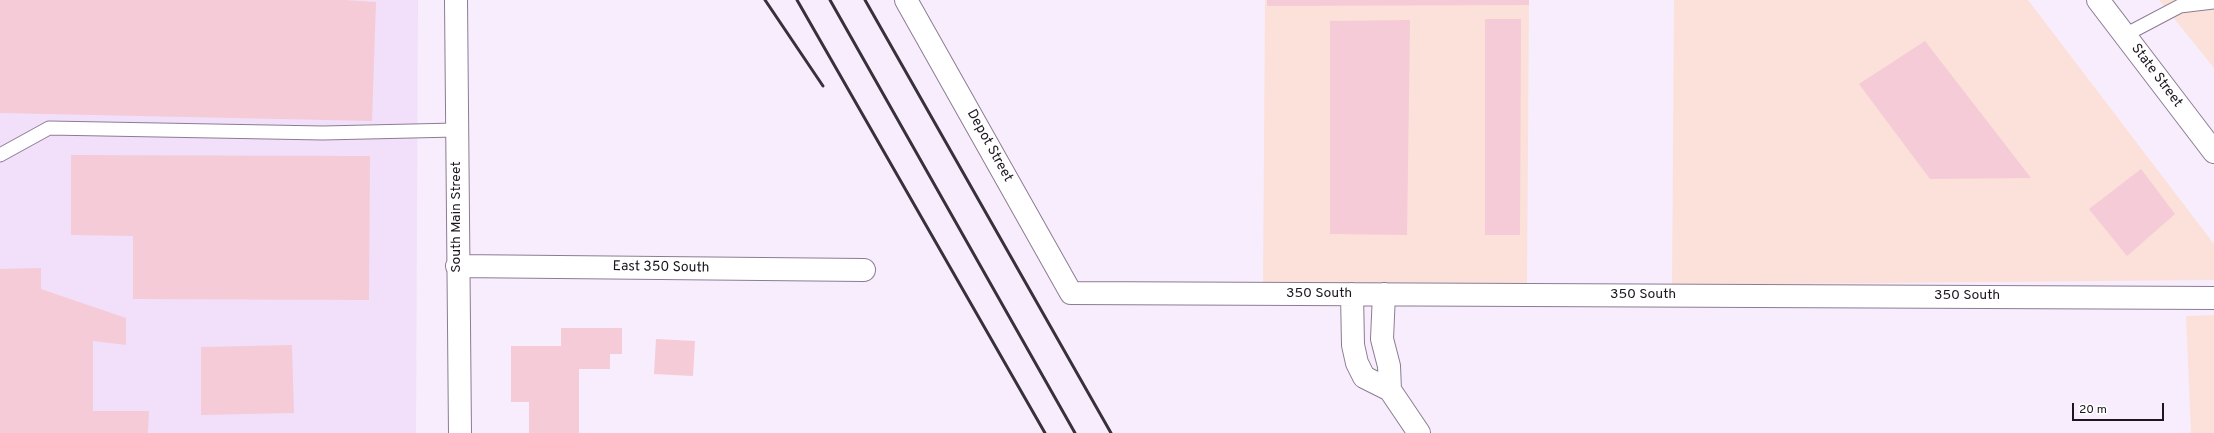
<!DOCTYPE html>
<html>
<head>
<meta charset="utf-8">
<style>
  body { margin:0 }
  #map { position:relative; width:2214px; height:433px; overflow:hidden; background:#f8edfd; font-family:Overpass,sans-serif }
  canvas { display:block }
  .scale { position:absolute; left:2072px; top:403px; width:92px; height:18px; box-sizing:border-box; border:2px solid #1c161f; border-top:0; padding-left:5px; font-size:12px; line-height:14px; white-space:nowrap; color:#1c161f; -webkit-text-stroke:3px #fff; paint-order:stroke }
</style>
</head>
<body>
<div id="map">
<canvas width="2214" height="433"></canvas>
<div class="scale">20 m</div>
</div>
<script>
const c = document.querySelector('canvas').getContext('2d');
c.lineJoin = 'round';
function paint(path, color) { c.fillStyle = color; c.fill(path, 'evenodd'); }
const shape = rows => new Path2D(rows.map(r => 'M' + r).join(''));
function stroke(path, color, width, dash) { c.strokeStyle = color; c.lineWidth = width; c.lineCap = dash ? 'butt' : 'round'; c.setLineDash(dash || []); c.stroke(path); }
function write(font, color, halo, rows, align = 'center') {
  c.font = font + ' Overpass,sans-serif'; c.lineWidth = 3; c.setLineDash([]); c.textBaseline = 'middle'; c.strokeStyle = halo; c.fillStyle = color; for (const [text, x, y, turn = 0] of rows) {
    c.save(); c.translate(x, y); c.rotate((+turn || 0) * Math.PI / 180); c.textAlign = isNaN(turn) ? turn : align; if (halo) c.strokeText(text, 0, 0); c.fillText(text, 0, 0); c.restore();
  }
}
paint(shape([
  [1265,0,1529,0,1527,286,1263,288],
  [1674,0,2028,0,2214,244,2214,280,1672,285],
  [2159,0,2214,0,2214,68],
  [2214,315,2214,433,2191,433,2186,316]
]), '#fbe1d9');
paint(shape([
  [0,0,418,0,416,433,0,433]
]), '#f2e0fb');
paint(shape([
  [0,0,345,0,376,2,372,121,0,113],
  [1267,0,1529,0,1529,5,1267,6],
  [1485,19,1521,19,1520,235,1485,235],
  [1410,20,1407,235,1330,234,1330,21],
  [1925,41,2031,178,1930,179,1859,84],
  [71,155,370,156,369,300,133,299,133,236,71,235],
  [2141,169,2175,214,2127,256,2089,209],
  [41,268,41,289,126,318,126,345,93,341,93,411,149,411,148,433,0,433,0,269],
  [561,328,622,328,622,354,610,354,610,369,579,369,579,433,529,433,529,402,511,402,511,346,561,346],
  [656,339,695,341,693,376,654,374],
  [292,345,294,413,201,415,201,347]
]), '#f4cbd6');
const service = shape([
  [2125,35,2180,6,2214,2],
  [0,155,49,128,323,133,456,130]
]);
const minor = shape([
  [456,0,460,433],
  [906,0,1071,293,2214,298],
  [457,266,864,270],
  [1352,294,1353,345,1357,363,1364,377,1390,390,1419,433],
  [1384,294,1382,339,1389,366,1390,390]
]);
const secondary = shape([
  [2098,0,2214,152]
]);
stroke(service, '#8c7c93', 15);
stroke(minor, '#8c7c93', 24);
stroke(secondary, '#8c7c93', 24);
stroke(service, '#fff', 13);
stroke(minor, '#fff', 22);
stroke(secondary, '#fff', 22);
stroke(shape([
  [765,0,823,86],
  [797,0,1045,433],
  [830,0,1075,433],
  [865,0,1111,433]
]), '#37313a', 3);
write('14px', '#1c161f', '#fff', [
  ["State Street",2156,76,53],
  ["Depot Street",989,146,61],
  ["South Main Street",457,217,-90],
  ["East 350 South",661,268,1],
  ["350 South",1319,294],
  ["350 South",1643,295],
  ["350 South",1967,296]
]);
</script>
</body>
</html>
